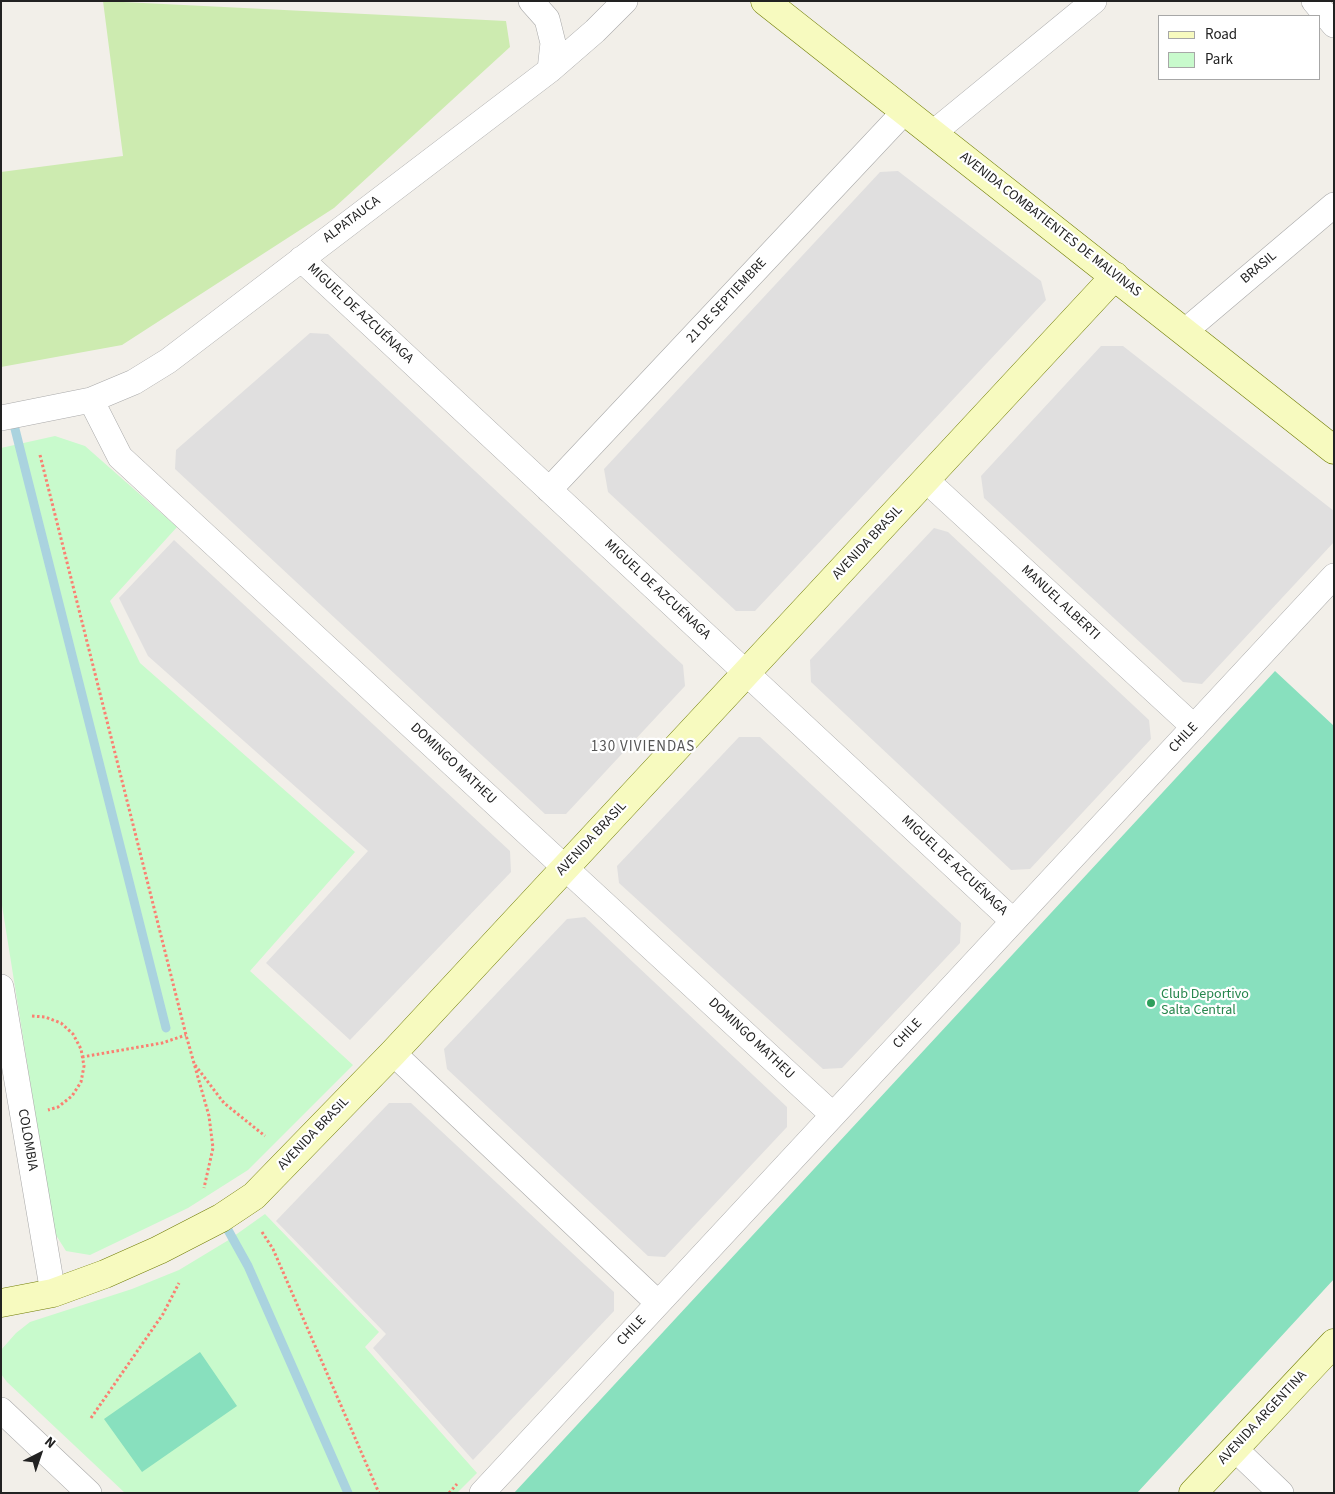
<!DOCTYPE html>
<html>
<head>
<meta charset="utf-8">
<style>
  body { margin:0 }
  #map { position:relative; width:1335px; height:1494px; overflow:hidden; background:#f2efe9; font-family:"Source Sans 3",sans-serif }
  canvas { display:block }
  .frame { position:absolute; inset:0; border:2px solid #222; pointer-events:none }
  .legend { position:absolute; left:1158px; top:15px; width:162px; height:65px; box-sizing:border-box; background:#fff; border:1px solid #a7a7a7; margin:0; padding:6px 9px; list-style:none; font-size:15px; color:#222 }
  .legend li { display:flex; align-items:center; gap:10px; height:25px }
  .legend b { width:25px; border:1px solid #a7a7a7 }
  .north { position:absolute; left:15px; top:1429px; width:50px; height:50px; -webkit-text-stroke:4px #fff; paint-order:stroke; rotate:41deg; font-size:14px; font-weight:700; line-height:20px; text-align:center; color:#222 }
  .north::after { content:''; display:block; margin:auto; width:18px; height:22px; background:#222; clip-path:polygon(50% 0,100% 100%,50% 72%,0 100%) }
</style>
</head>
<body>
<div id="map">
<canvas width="1335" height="1494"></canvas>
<div class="frame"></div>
<ul class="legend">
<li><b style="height:6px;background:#f7fabf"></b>Road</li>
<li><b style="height:14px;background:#c8facc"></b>Park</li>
</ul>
<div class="north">N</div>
</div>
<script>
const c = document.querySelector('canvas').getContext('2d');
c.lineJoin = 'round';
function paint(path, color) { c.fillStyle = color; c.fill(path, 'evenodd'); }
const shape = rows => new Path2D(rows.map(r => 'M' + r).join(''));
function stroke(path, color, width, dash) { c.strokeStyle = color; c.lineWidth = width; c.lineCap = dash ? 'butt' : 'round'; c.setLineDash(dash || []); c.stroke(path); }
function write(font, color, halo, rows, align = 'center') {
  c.font = font + ' "Source Sans 3",sans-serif'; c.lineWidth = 4.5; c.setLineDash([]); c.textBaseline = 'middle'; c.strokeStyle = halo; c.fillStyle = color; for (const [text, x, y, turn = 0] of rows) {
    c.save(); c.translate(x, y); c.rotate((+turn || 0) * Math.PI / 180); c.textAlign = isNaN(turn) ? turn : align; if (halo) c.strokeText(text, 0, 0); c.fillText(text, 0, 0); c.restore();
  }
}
paint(shape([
  [898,171,1041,281,1046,300,755,611,736,611,608,492,604,469,880,172],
  [310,333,328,334,683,665,685,686,566,814,545,814,175,469,176,450],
  [1101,346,1123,346,1334,511,1334,542,1202,684,1183,682,984,498,981,476],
  [934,528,948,532,1149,720,1151,739,1030,869,1011,870,811,682,810,660],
  [174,540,510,851,511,872,350,1040,266,963,368,851,148,656,119,598],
  [739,737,760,737,961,923,960,943,842,1068,823,1069,619,883,617,866],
  [585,917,787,1107,787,1127,665,1257,648,1256,447,1069,444,1049,567,919],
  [389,1103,411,1103,614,1292,614,1311,473,1460,373,1348,386,1334,276,1221]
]), '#e0dfdf');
paint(shape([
  [103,1,506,21,510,47,334,208,122,345,1,367,1,172,123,156]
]), '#cdebb0');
paint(shape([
  [55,436,85,446,177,527,110,601,140,663,355,852,250,971,353,1065,248,1170,188,1208,90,1255,66,1251,54,1232,1,899,1,448],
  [265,1214,379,1332,365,1347,477,1473,457,1493,125,1493,7,1382,1,1374,1,1350,16,1333,30,1322,132,1289,179,1270,227,1241]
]), '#c8facc');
paint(shape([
  [1275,671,1334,726,1334,1279,1137,1493,514,1493],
  [200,1352,237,1406,142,1472,104,1419]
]), '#88e0be');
stroke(shape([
  [12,417,166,1028],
  [223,1221,248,1266,348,1493]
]), '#aad3df', 9);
const street = shape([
  [531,1,547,19,553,43,550,70],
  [1314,1,1334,25],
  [933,133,1094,1],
  [301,259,1013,921],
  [1184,332,1334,205],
  [91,400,120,457,833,1115],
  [1,418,91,400,134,382,168,361,550,70,595,31,625,1],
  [926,480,1194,727],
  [549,490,905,111],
  [1,987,53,1293],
  [393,1053,658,1303],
  [1,1410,89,1493],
  [1235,1449,1281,1493],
  [482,1493,1334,576]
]);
const secondary = shape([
  [765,1,1334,450],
  [1,1303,53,1293,105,1274,159,1250,221,1218,254,1196,393,1053,1115,276],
  [1193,1493,1334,1343]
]);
stroke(street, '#a9a9a9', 26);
stroke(secondary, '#707d05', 29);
stroke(shape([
  [40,455,186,1035,209,1116,213,1148,204,1188],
  [32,1016,45,1017,61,1023,73,1034,81,1049,84,1066,81,1082,72,1096,58,1107,48,1110],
  [82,1057,162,1043,186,1035],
  [195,1065,224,1103,265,1136],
  [262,1232,273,1249,379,1493],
  [91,1418,163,1314,179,1283],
  [449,1493,457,1484]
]), '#fa8072', 3, [2.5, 2.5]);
stroke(street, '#fff', 25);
stroke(secondary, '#f7fabf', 28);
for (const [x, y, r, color] of [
  [1151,1003,5,"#2e9e5b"]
]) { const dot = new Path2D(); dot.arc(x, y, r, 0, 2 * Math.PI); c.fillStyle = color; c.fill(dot); stroke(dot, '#fff', 2); }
write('14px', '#222', '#fff', [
  ["ALPATAUCA",352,220,-37],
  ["AVENIDA COMBATIENTES DE MALVINAS",1050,225,38],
  ["BRASIL",1259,268,-40],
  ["21 DE SEPTIEMBRE",727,301,-47],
  ["MIGUEL DE AZCUÉNAGA",360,314,43],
  ["AVENIDA BRASIL",868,543,-47],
  ["MIGUEL DE AZCUÉNAGA",657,590,43],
  ["MANUEL ALBERTI",1060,603,43],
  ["CHILE",1184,738,-47],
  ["DOMINGO MATHEU",453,764,43],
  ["AVENIDA BRASIL",592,839,-47],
  ["MIGUEL DE AZCUÉNAGA",954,866,43],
  ["CHILE",908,1034,-47],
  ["DOMINGO MATHEU",751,1039,43],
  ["AVENIDA BRASIL",314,1134,-46],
  ["COLOMBIA",27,1140,80],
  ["CHILE",632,1331,-47],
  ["AVENIDA ARGENTINA",1263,1418,-47]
]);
write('14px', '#27864d', '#fff', [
  ["Club Deportivo",1161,995],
  ["Salta Central",1161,1011]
], 'left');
c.letterSpacing = '1px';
write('15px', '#555', '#fff', [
  ["130 VIVIENDAS",643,748]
]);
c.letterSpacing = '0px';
</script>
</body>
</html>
